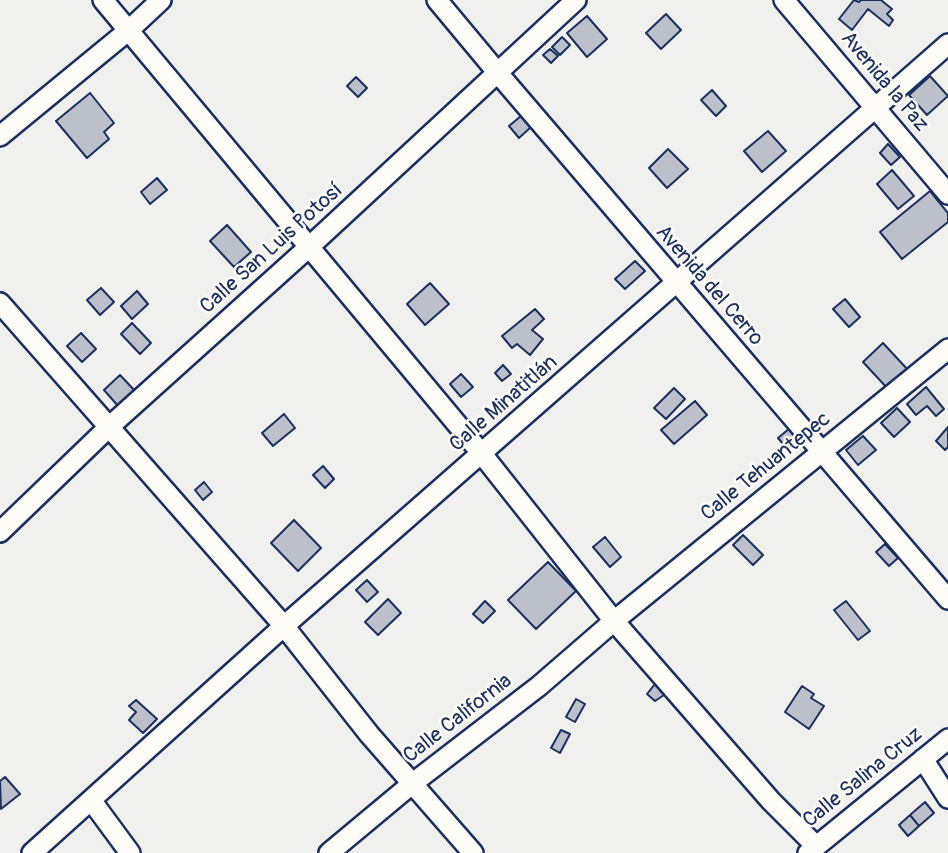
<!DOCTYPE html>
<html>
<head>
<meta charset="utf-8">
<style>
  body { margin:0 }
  canvas { display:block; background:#f0f0ee }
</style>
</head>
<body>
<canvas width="948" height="853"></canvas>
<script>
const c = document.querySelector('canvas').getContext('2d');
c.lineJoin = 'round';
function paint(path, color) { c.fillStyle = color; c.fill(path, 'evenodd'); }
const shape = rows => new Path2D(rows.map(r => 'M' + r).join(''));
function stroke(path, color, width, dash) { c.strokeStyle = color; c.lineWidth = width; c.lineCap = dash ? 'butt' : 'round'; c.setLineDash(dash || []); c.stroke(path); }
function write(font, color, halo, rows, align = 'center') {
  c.font = font + ' Pangolin,sans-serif'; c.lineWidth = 5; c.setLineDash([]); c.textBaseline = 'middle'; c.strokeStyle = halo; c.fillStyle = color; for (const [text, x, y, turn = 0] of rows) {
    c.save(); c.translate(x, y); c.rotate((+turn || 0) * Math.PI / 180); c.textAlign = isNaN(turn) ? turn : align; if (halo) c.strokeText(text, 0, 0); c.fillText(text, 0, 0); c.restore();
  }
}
const building = shape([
  [854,0,859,2,861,0,881,0,892,9,887,14,893,20,889,26,868,9,852,30,839,19,854,0],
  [666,14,681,30,661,49,646,33,666,14],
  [587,16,607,39,587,57,567,33,587,16],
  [562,37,570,45,560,55,552,47,562,37],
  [550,49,558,56,551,63,543,55,550,49],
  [930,76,948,96,927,115,909,95,930,76],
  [356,77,367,88,358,97,347,86,356,77],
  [712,90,726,106,716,116,701,100,712,90],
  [90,93,114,123,104,132,109,139,87,158,56,121,90,93],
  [521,116,531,127,519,138,509,126,521,116],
  [768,131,786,151,762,172,744,151,768,131],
  [888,144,900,157,891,165,880,153,888,144],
  [668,149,688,169,667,188,649,168,668,149],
  [892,170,914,196,898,209,877,184,892,170],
  [157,178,167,190,150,204,141,192,157,178],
  [930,191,948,213,948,222,902,259,880,232,930,191],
  [227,225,251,252,234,267,210,241,227,225],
  [635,261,645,271,625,289,615,279,635,261],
  [430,283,449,304,425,325,407,304,430,283],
  [101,288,114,302,100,315,87,300,101,288],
  [137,291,148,304,132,319,121,306,137,291],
  [845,299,860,317,849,327,833,309,845,299],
  [535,309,544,319,532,330,543,339,530,355,517,344,512,348,502,336,535,309],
  [132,323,151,343,140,354,121,334,132,323],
  [81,333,96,349,82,362,67,346,81,333],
  [883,343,908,370,888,389,863,362,883,343],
  [503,365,511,374,502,381,495,373,503,365],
  [461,374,473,387,461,397,450,384,461,374],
  [120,375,136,392,119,407,104,390,120,375],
  [926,387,944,409,936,416,927,406,916,415,907,404,926,387],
  [674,388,685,399,666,419,654,408,674,388],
  [695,401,707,415,674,444,661,430,695,401],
  [897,408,910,422,894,437,881,423,897,408],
  [284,414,295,428,273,446,262,433,284,414],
  [948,427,948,447,945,450,936,441,948,427],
  [790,428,802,440,789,451,778,438,790,428],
  [863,436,876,450,858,465,846,450,863,436],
  [323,466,334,479,325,488,313,475,323,466],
  [204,482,212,492,203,500,195,490,204,482],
  [294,520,321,548,298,571,271,543,294,520],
  [743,535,763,555,753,565,733,545,743,535],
  [605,537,621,557,610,567,593,547,605,537],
  [885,544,898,558,889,566,876,552,885,544],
  [548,562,576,591,536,629,508,600,548,562],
  [367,580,378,592,367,602,356,590,367,580],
  [388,599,401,613,378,635,365,622,388,599],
  [485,601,495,611,483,623,473,614,485,601],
  [846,601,870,631,858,640,834,610,846,601],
  [655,684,667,693,655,701,647,694,655,684],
  [802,686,814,694,811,698,824,706,809,729,785,712,802,686],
  [576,699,585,704,575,722,566,717,576,699],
  [136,700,157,719,143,733,129,720,136,712,129,706,136,700],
  [561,730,570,734,560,753,551,748,561,730],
  [5,777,20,794,1,809,0,781,5,777],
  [925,802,934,813,919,826,910,815,925,802],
  [910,815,919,826,908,836,899,825,910,815]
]);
paint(building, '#bbc0ca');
stroke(building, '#1b2f5e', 2);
const minor = shape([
  [103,0,482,454,614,621,771,801,816,846],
  [437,0,497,72,948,599],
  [784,0,948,194],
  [0,136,129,30,161,0],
  [0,303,284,626,369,734,473,853],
  [0,532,109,427,309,247,576,0],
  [923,759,948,798],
  [91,800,130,853],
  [32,853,284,626,948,44],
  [329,853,413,783,539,686,614,621,948,349],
  [808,853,948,739]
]);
stroke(minor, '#1b2f5e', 24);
stroke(minor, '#fdfcf7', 19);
write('21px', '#1b2f5e', '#fdfcf7', [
  ["Avenida la Paz",884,82,50],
  ["Calle San Luis Potosí",272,249,-42],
  ["Avenida del Cerro",709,286,49],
  ["Calle Minatitlán",504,404,-41],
  ["Calle Tehuantepec",766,467,-39],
  ["Calle California",458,719,-38],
  ["Calle Salina Cruz",863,778,-39]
]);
</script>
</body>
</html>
